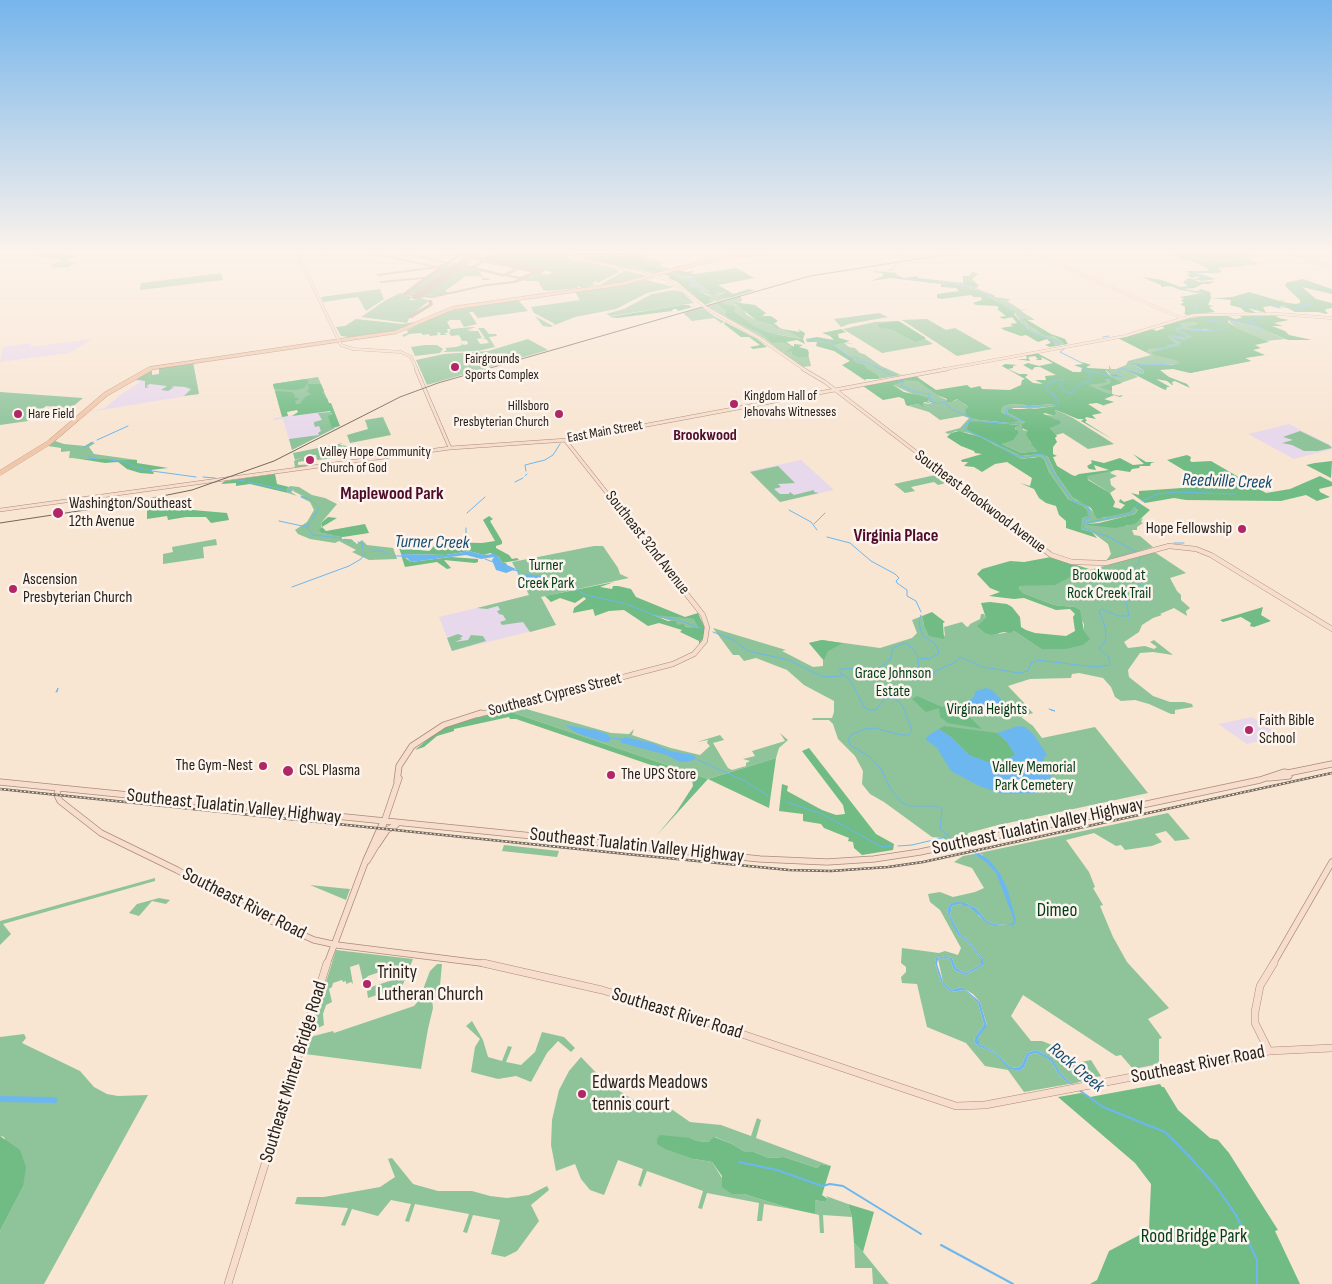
<!DOCTYPE html>
<html>
<head>
<meta charset="utf-8">
<style>
  body { margin:0 }
  canvas { display:block; background:#f8e5d2 }
</style>
</head>
<body>
<canvas width="1332" height="1284"></canvas>
<script>
const c = document.querySelector('canvas').getContext('2d');
c.lineJoin = 'round';
function paint(path, color) { c.fillStyle = color; c.fill(path, 'evenodd'); }
const shape = rows => new Path2D(rows.map(r => 'M' + r).join(''));
function stroke(path, color, width, dash) { c.strokeStyle = color; c.lineWidth = width; c.lineCap = dash ? 'butt' : 'round'; c.setLineDash(dash || []); c.stroke(path); }
function write(font, color, halo, rows, align = 'center') {
  c.font = font + ' "Sofia Sans Condensed",sans-serif'; c.lineWidth = 5; c.setLineDash([]); c.textBaseline = 'middle'; c.strokeStyle = halo; c.fillStyle = color; for (const [text, x, y, turn = 0] of rows) {
    c.save(); c.translate(x, y); c.rotate((+turn || 0) * Math.PI / 180); c.textAlign = isNaN(turn) ? turn : align; if (halo) c.strokeText(text, 0, 0); c.fillText(text, 0, 0); c.restore();
  }
}
paint(shape([
  [92,339,69,353,0,362,3,347,31,343,31,347],
  [193,362,199,394,89,412,105,408,120,395,141,382,131,380,152,369,152,375,159,374,159,367],
  [328,401,329,403,331,403,340,426,292,450,283,419,274,420,273,418,300,414],
  [1289,424,1332,446,1332,449,1294,459,1248,434],
  [801,460,834,490,780,502,750,471],
  [530,595,541,597,556,625,452,651,439,617],
  [1252,717,1280,736,1247,744,1218,724]
]), '#e8d8eb');
paint(shape([
  [7,253,53,253,75,256,67,261,75,263,68,267,54,268,51,265,60,261,57,259,49,259,29,253],
  [496,253,565,253,569,259,615,268,619,272,598,283,595,281,592,284,597,284,591,286,583,288,577,286,578,288,547,291,543,290,538,281,525,281,524,280,537,273,548,275,552,272,489,258],
  [574,253,640,253,646,258,663,262,660,266,672,269,656,274,588,260],
  [1172,253,1254,253,1246,255,1248,256,1245,257,1259,264,1213,269],
  [447,265,455,266,417,293,406,293],
  [462,267,477,270,484,277,466,276,445,291,449,293,434,296,422,295],
  [624,271,646,276,618,283,605,285,601,284],
  [676,271,689,277,706,274,709,276,710,274,706,273,723,271,720,272,721,275,716,275,729,279,742,278,747,275,750,278,717,284,728,291,718,295,722,297,733,297,715,302,717,301,715,300,708,301,712,297,707,294,690,287,683,278,672,277,667,273],
  [709,276,712,277,707,279,717,278,726,280,725,282,715,284,713,287,716,289,711,288,715,290,712,294,693,280],
  [221,273,223,280,140,290,141,283],
  [888,273,899,278,965,284,996,296,994,297,1009,299,1011,300,1007,301,1021,310,1028,309,1021,311,1035,320,1024,320,1026,323,1035,330,1056,338,1064,344,1055,345,1052,340,1027,330,1014,312,989,296,970,288,947,283,894,278],
  [646,280,674,287,647,293,616,309,575,317,550,327,543,326,535,316,553,326,555,324,534,313,531,307,580,300,575,292],
  [380,289,384,299,366,311,358,297,323,302,321,297],
  [674,290,682,292,694,303,611,316,606,314,624,309,652,294],
  [400,293,412,297,409,300,414,300,419,297,429,301,410,316,407,323,361,317,386,300],
  [740,296,742,299,741,302,734,304,742,308,747,315,756,320,772,318,768,319,778,326,778,329,791,333,802,339,776,334,790,346,807,349,811,366,802,367,763,338,706,306],
  [518,300,528,311,478,318,473,312,469,312,477,324,464,327,460,320,450,320,447,322,451,329,447,329,448,332,444,334,449,335,440,335,441,333,437,332,438,335,430,336,429,334,423,335,421,333,409,334,404,337,402,335,408,333,407,330,448,311],
  [702,307,714,316,725,322,721,323,714,318,692,321,683,313],
  [879,313,888,317,849,324,841,327,834,319],
  [356,319,402,324,422,321,394,331,349,337,341,336,336,327,345,326],
  [927,319,946,330,955,328,992,349,957,356,902,320],
  [1228,320,1256,327,1285,339,1266,341,1235,327],
  [898,321,933,344,882,353,843,329,875,322],
  [1181,321,1193,322,1204,330,1212,331,1262,355,1245,358,1251,361,1190,373,1172,364,1146,365,1136,364,1133,365,1143,370,1144,374,1135,373,1126,369,1138,377,1112,386,1112,394,1119,396,1123,395,1120,397,1114,395,1097,402,1051,382,1065,380,1062,377,1083,373,1085,374,1086,380,1089,380,1085,381,1078,378,1073,381,1066,378,1070,382,1074,382,1080,386,1104,375,1112,377,1106,370,1115,374,1112,376,1121,376,1107,369,1109,369,1109,365,1111,369,1116,369,1126,365,1128,361,1132,360,1151,355,1118,338,1152,329,1162,334,1172,331,1163,327],
  [472,327,476,327,466,330,474,329,467,331,478,331,482,338,477,339,480,344,489,343,486,339,482,339,485,338,478,328,484,328,489,334,496,334,497,336,489,337,495,347,478,351,443,352,447,350,445,348,456,347,462,345,461,343,464,345,468,344,467,341,462,341,459,335,451,336,449,333,451,329],
  [528,339,548,350,427,385,416,360,444,354,488,351],
  [844,342,854,344,844,343,849,347,855,348,860,353,864,354,881,366,901,375,908,374,878,379,880,377,878,375,865,368,864,364,855,362,854,359,833,344],
  [425,345,437,345,443,349,440,353,415,356,411,347],
  [193,362,199,394,184,396,191,389,185,387,171,386,174,387,168,391,161,390,167,386,150,384,146,386,149,387,145,388,145,381,133,379,152,369,152,375,159,374,159,367],
  [318,377,328,401,280,409,273,384],
  [913,377,917,377,940,397,952,402,958,399,968,407,967,415,981,420,1010,423,1014,419,1001,412,1002,408,1006,405,1020,404,1028,406,1053,404,1055,406,1030,409,1014,407,1008,413,1025,422,1020,425,973,421,969,431,1021,456,1041,454,1048,457,1056,474,1072,497,1077,500,1085,503,1094,513,1103,518,1134,507,1138,510,1135,514,1123,517,1088,524,1127,526,1143,518,1141,522,1143,523,1137,527,1137,530,1132,530,1134,535,1140,536,1153,547,1106,561,1111,554,1108,544,1092,532,1081,529,1081,505,1068,499,1049,472,1044,459,1035,457,1021,459,1012,456,995,445,969,433,956,431,948,434,945,432,960,428,969,418,963,416,940,420,929,412,909,406,918,404,925,406,923,403,930,404,932,403,893,385,892,381],
  [0,392,83,398,71,408,46,406,28,421,0,425],
  [1056,410,1073,418,1114,444,1088,449,1063,433,1056,435,1050,428,1056,419,1049,418,1042,414,1054,416,1057,413,1055,411],
  [331,412,332,427,335,428,292,450,289,439,319,435,318,433,321,431,319,426,315,427,314,424,314,422,322,420,318,413],
  [383,417,391,435,350,443,347,435,368,429,365,420],
  [1022,425,1023,430,1028,431,1030,442,1039,451,1021,453,1002,444,1014,437,1016,427],
  [1300,431,1329,445,1332,448,1318,451,1304,451,1292,445,1282,443,1293,440,1283,437],
  [55,441,64,444,85,446,91,442,95,443,89,447,94,454,137,460,69,458,70,451,61,452,61,448,48,446],
  [343,443,339,445,347,446,348,451,329,452,344,453,334,458,317,460,316,455,307,455,304,457,304,461,298,462,298,465,314,464,313,465,295,468,294,461,303,457,295,460,293,453],
  [778,466,795,483,778,484,781,487,774,489,780,494,789,494,790,492,794,495,814,490,814,492,819,493,780,502,750,472],
  [1113,471,1110,473,1117,476,1110,479,1111,485,1116,489,1110,493,1086,478,1087,475,1093,473],
  [940,474,950,482,938,485,934,482,911,487,915,491,905,493,894,484],
  [290,486,299,487,312,495,325,498,337,504,321,523,322,533,342,536,342,539,351,539,357,544,362,540,367,545,393,548,397,559,369,560,352,552,356,550,339,541,335,543,310,539,298,534,295,530,307,522,314,510,310,502,300,497,303,496,293,491,294,489,291,492,297,496,288,493,286,490],
  [216,539,217,545,203,547,204,558,163,564,163,554,173,552,172,547],
  [594,546,603,546,618,568,620,574,629,578,541,597,556,625,530,632,523,622,502,625,500,622,506,620,503,615,499,614,497,611,500,610,498,606,487,609,477,608,529,595,512,562],
  [1152,553,1156,553,1186,573,1170,578,1177,591,1181,595,1181,600,1190,608,1186,611,1187,616,1174,608,1160,614,1162,615,1153,618,1142,625,1139,632,1124,642,1128,648,1145,646,1154,649,1157,647,1150,642,1154,640,1173,655,1153,652,1140,653,1128,670,1129,677,1153,696,1170,702,1184,702,1192,704,1193,707,1175,710,1175,714,1171,714,1149,704,1135,700,1121,701,1115,697,1111,687,1103,678,1079,673,1072,674,1071,678,1030,679,1008,686,1028,707,1023,708,1029,709,1033,713,1021,717,1033,726,1042,738,1095,727,1148,793,994,826,968,833,967,837,947,841,943,838,932,837,884,802,870,794,862,784,863,771,855,756,838,739,833,724,829,720,812,720,813,718,832,718,834,712,834,701,804,685,787,670,756,658,744,661,739,655,733,655,713,628,786,650,782,651,813,667,823,666,823,660,809,643,822,640,880,648,912,638,917,633,912,620,922,616,924,625,945,636,944,627,962,622,967,627,969,626,970,624,980,619,981,614,984,614,986,618,999,634,1014,631,1041,649,1084,631,1084,624,1074,607,1054,605,1023,593,1019,590,1020,586,1034,585],
  [651,614,695,619,698,629,677,625,671,621],
  [458,634,463,636,460,638,462,639,455,642,468,640,471,635,483,636,486,641,452,651,447,638],
  [519,707,611,733,629,734,634,729,632,735,671,748,700,755,710,746,707,743,708,740,697,742,720,735,724,740,713,743,728,768,732,770,746,766,746,763,750,761,743,759,755,756,752,751,785,741,780,733,788,740,779,748,776,758,708,779,505,710],
  [1168,813,1190,839,1175,841,1166,831,1155,834,1162,842,1152,846,1125,850,1121,845,1116,846,1094,833,1066,840,1089,872,1095,887,1093,888,1103,905,1100,906,1113,937,1127,962,1169,1008,1148,1019,1162,1038,1159,1039,1159,1064,1133,1069,1121,1055,1116,1056,1023,995,1011,1016,1031,1041,1042,1041,1062,1049,1076,1063,1091,1060,1101,1076,1072,1084,1061,1074,1052,1060,1044,1054,1036,1050,1027,1053,1022,1064,1018,1068,1010,1067,994,1051,979,1044,977,1042,978,1038,987,1025,980,1002,973,994,961,987,951,990,943,982,938,959,946,958,950,959,954,970,966,975,983,965,983,959,967,939,960,934,950,915,952,906,958,904,965,905,974,909,979,916,994,926,1008,925,995,924,987,921,976,908,966,903,950,904,947,911,958,935,966,940,981,959,981,964,966,973,956,968,952,958,946,956,936,958,935,963,941,982,950,992,965,990,978,1003,984,1025,975,1037,974,1042,978,1046,993,1052,1010,1069,1020,1071,1025,1066,1029,1055,1036,1053,1044,1056,1051,1061,1059,1075,1069,1084,1024,1092,1008,1070,985,1066,966,1043,927,1027,917,984,902,983,901,977,906,972,906,967,901,963,902,948,939,953,945,951,958,955,961,948,940,910,930,902,928,894,940,892,953,897,975,892,984,888,972,868,954,862,963,856,974,854,982,858,983,855,979,853],
  [504,845,559,851,557,857,502,851],
  [155,878,155,881,3,924,11,934,0,945,0,921],
  [310,885,339,888,350,889,346,900],
  [159,898,170,900,166,904,152,901,139,916,129,913,137,904],
  [336,950,413,959,405,978,399,977,397,968,394,967,368,976,363,981,359,964,350,967,353,984,351,982,346,984,346,981,343,982,342,980,333,983,332,987,329,989,332,1002,326,1005,323,1014,324,1025,314,1030,312,1026],
  [437,964,442,964,439,996,432,999,433,1008,428,1029,421,1069,305,1054,310,1037,333,1031,334,1033,414,1006,419,1000,430,971],
  [399,978,405,979,402,987,368,998,367,991,371,990,371,987],
  [472,1021,483,1040,488,1057,502,1061,508,1046,512,1047,506,1062,521,1065,535,1052,542,1032,564,1037,575,1048,571,1052,558,1041,547,1053,531,1082,516,1076,498,1079,471,1072,475,1047,480,1039,466,1026],
  [24,1034,26,1038,22,1043,80,1071,94,1087,107,1094,118,1096,148,1095,44,1284,0,1284,0,1231,23,1187,4,1137,0,1136,0,1037],
  [581,1057,605,1082,637,1102,667,1106,690,1122,721,1125,751,1136,757,1118,761,1120,756,1138,831,1166,821,1164,817,1168,784,1157,769,1158,754,1152,745,1152,732,1144,715,1137,708,1142,697,1141,690,1138,694,1159,712,1162,732,1194,744,1194,792,1209,764,1204,762,1221,757,1221,759,1203,707,1193,702,1209,698,1208,703,1191,647,1171,641,1187,638,1185,643,1169,618,1160,604,1195,590,1190,581,1179,575,1164,556,1171,551,1145,552,1120,559,1090,569,1071],
  [392,1158,413,1184,438,1191,472,1191,490,1196,507,1198,529,1195,547,1186,549,1190,531,1205,539,1221,517,1251,505,1257,491,1254,500,1220,473,1215,467,1233,463,1232,469,1214,415,1204,409,1222,405,1221,411,1204,391,1200,378,1216,352,1209,345,1226,341,1225,348,1208,295,1204,297,1197,324,1197,380,1187,395,1177,388,1159],
  [826,1196,848,1204,852,1217,823,1215,824,1233,820,1233,819,1215,815,1214,815,1200,825,1202,828,1199],
  [854,1243,863,1252,889,1284,873,1284,872,1268,855,1268]
]), '#8fc49b');
paint(shape([
  [574,253,627,253,643,263,665,271,655,273,635,265,617,265,595,260,623,258,617,254,578,255],
  [1169,253,1181,254,1209,264,1231,263,1242,267,1220,266,1219,269,1222,271,1218,273,1197,273,1216,279,1201,281,1197,279,1201,276,1192,278,1186,275,1191,274,1185,271,1206,271,1209,270,1207,268,1188,259,1179,260,1181,258],
  [737,268,754,278,718,285,733,294,747,290,745,289,755,290,771,285,733,297,722,297,718,296,726,292,714,291,716,294,712,294,693,280,697,277,680,275,675,272,672,273,677,275,675,276,677,277,687,280,686,281,689,283,690,287,699,288,700,292,712,297,709,301,717,300,705,305,677,282,668,278,670,276,663,275,678,270,686,272,692,271,694,272,691,273,694,274],
  [876,271,898,273,895,274,904,278,918,276,918,278,963,283,963,276,969,276,972,272,978,274,972,279,979,286,976,288,963,284,932,281,961,285,983,293,1015,312,1014,314,1028,330,1052,340,1055,345,1064,344,1055,337,1044,335,1029,326,1023,319,1024,318,1051,334,1065,339,1068,344,1050,347,1045,345,1051,343,1047,339,1038,342,1026,335,1021,336,1004,330,1001,328,1013,326,1010,324,1017,323,1012,317,1004,319,999,317,1006,316,997,309,999,308,997,306,976,305,973,303,982,300,981,297,974,297,971,295,941,299,937,298,937,294,959,291,956,288,941,287,941,284,890,278,871,281,883,276,883,273,873,272],
  [1142,277,1162,280,1180,287,1188,286,1183,282,1189,278,1200,282,1215,281,1210,284,1202,284,1195,288,1181,289,1197,291,1200,291,1198,290,1201,289,1210,292,1211,298,1220,298,1232,297,1211,289,1232,297,1249,292,1280,301,1285,300,1282,302,1296,304,1300,303,1300,300,1286,287,1285,284,1288,282,1283,280,1289,282,1303,279,1332,289,1332,294,1302,287,1316,299,1332,303,1332,308,1326,309,1325,311,1328,313,1326,314,1318,312,1295,312,1284,306,1279,306,1281,309,1271,306,1263,307,1266,313,1248,308,1256,313,1254,313,1245,312,1241,308,1230,305,1231,300,1211,298,1208,305,1214,306,1209,307,1215,312,1187,315,1183,313,1185,313,1185,307,1180,304,1184,303,1181,300,1184,299,1180,297,1202,293,1181,290,1170,286,1161,287,1161,285],
  [723,302,723,304,736,308,733,311,755,327,769,333,802,339,791,333,776,328,772,324,756,320,733,302,755,305,766,313,762,316,771,316,778,321,773,324,782,329,800,332,798,329,805,333,803,339,805,344,797,340,786,342,794,347,794,344,803,345,799,347,808,350,809,354,807,356,809,357,798,357,792,354,792,351,786,352,792,347,783,342,772,343,762,334,728,318,725,314,728,312,717,304],
  [682,305,689,305,691,307,700,305,678,311,677,309,673,309,672,311,617,318,609,317],
  [1213,315,1225,315,1235,319,1242,318,1239,315,1274,315,1279,318,1289,320,1274,323,1283,326,1272,326,1285,331,1289,335,1312,340,1288,340,1256,327,1228,320,1228,322,1235,327,1269,342,1255,345,1261,348,1253,350,1265,355,1245,358,1251,361,1190,373,1173,369,1160,370,1169,377,1187,384,1190,388,1175,381,1172,382,1173,385,1172,385,1167,381,1156,379,1170,387,1167,387,1166,390,1163,389,1124,369,1142,374,1144,373,1143,370,1133,364,1173,365,1180,363,1176,360,1154,355,1151,352,1179,346,1181,342,1171,337,1184,340,1192,337,1187,334,1179,331,1179,329,1200,331,1211,330,1187,328,1197,324,1193,322,1179,323,1182,326,1177,327,1175,331,1187,336,1187,337,1167,336,1176,344,1167,345,1167,347,1148,349,1146,352,1118,338,1152,329,1156,331,1165,328,1162,326,1190,318],
  [898,321,902,323,926,338,916,342,891,329,881,328,878,325,878,324],
  [725,322,757,339,767,347,753,349,750,347,760,345,749,337,741,337,724,324],
  [841,329,846,332,838,334,839,338,850,341,834,345,854,359,855,362,864,364,866,368,878,375,880,377,878,379,865,379,866,381,842,365,850,361,834,351,816,346,817,342,807,342,806,339,817,337,834,340,830,336,822,333],
  [1037,353,1073,372,1081,372,1082,368,1074,365,1084,364,1082,362,1091,365,1086,367,1088,368,1107,369,1123,377,1112,376,1111,375,1115,374,1105,370,1110,376,1122,383,1112,386,1112,391,1099,387,1109,384,1111,382,1109,379,1105,379,1107,382,1103,383,1088,385,1106,393,1119,396,1123,395,1120,397,1114,395,1104,399,1114,402,1104,405,1105,406,1097,403,1088,404,1102,413,1092,415,1096,419,1086,417,1085,419,1087,420,1085,422,1112,439,1081,421,1084,419,1078,419,1056,410,1055,411,1057,413,1054,416,1045,413,1043,414,1060,421,1061,423,1050,428,1057,436,1055,438,1057,442,1053,447,1053,454,1057,456,1053,457,1057,466,1072,475,1075,476,1079,474,1109,470,1094,465,1096,470,1089,469,1087,466,1092,463,1091,460,1104,463,1120,458,1133,465,1144,464,1133,454,1146,462,1155,462,1151,463,1150,466,1140,466,1139,468,1132,469,1130,472,1117,470,1087,476,1088,480,1110,493,1115,502,1113,507,1121,509,1125,505,1119,502,1120,499,1124,502,1133,499,1150,510,1135,524,1115,528,1088,525,1087,524,1099,523,1135,514,1138,510,1134,507,1130,512,1097,519,1091,508,1072,497,1056,474,1048,457,1041,454,1021,456,969,431,967,428,969,422,973,421,1020,425,1025,422,1008,413,1008,409,1034,409,1055,406,1053,404,1028,406,1020,404,1006,405,1002,408,1001,412,1019,421,1010,423,980,420,969,417,966,415,965,410,968,407,966,405,957,399,952,402,947,402,947,399,939,396,918,381,903,380,904,382,893,385,904,392,926,397,929,399,927,401,932,404,925,402,923,403,925,407,918,404,908,406,906,405,904,399,899,397,883,400,863,386,913,377,917,377,936,390,967,385,971,388,980,386,982,389,1010,390,1021,385,1022,380,1025,379,1002,366,1005,364,1017,365,1013,366,1013,368,1008,369,1019,374,1026,374,1028,375,1025,377,1033,383,1043,384,1035,380,1046,380,1045,376,1056,375,1040,367,1035,367,1032,370,1023,365,1028,363,1039,366,1053,363,1041,357,1042,360,1035,360,1038,359,1035,356,1028,357,1030,361,1016,359,1027,359,1026,355],
  [1022,425,1022,428,1028,431,1026,434,1032,445,1038,451,1021,453,1002,444,1013,440,1019,432,1015,429,1016,427],
  [306,379,308,380,308,384,321,384,324,391,322,392,326,397,324,398,327,398,329,403,331,403,340,426,332,428,328,416,332,414,330,411,292,416,298,412,297,410,287,412,288,416,282,417,275,391,292,392,295,395,294,397,300,399,295,401,296,404,300,404,305,397,311,394,306,391,309,390,308,389,309,387,307,384,304,388,296,390,274,389,273,384],
  [959,431,980,437,1021,459,1039,457,1044,459,1049,472,1068,499,1081,505,1087,510,1088,516,1082,518,1081,529,1092,532,1097,538,1066,528,1066,521,1059,515,1056,506,1046,503,1039,498,1034,489,1020,483,1030,486,1032,478,1007,462,995,464,982,472,974,467,964,466,968,462,962,462,961,460,982,454,975,453,974,451,961,446,947,437,951,433],
  [1187,455,1191,457,1190,461,1192,462,1211,461,1266,493,1290,489,1320,476,1332,482,1332,486,1319,489,1320,492,1330,497,1317,501,1306,495,1281,501,1186,500,1174,498,1145,503,1131,493,1139,495,1139,491,1210,486,1167,460],
  [74,458,137,460,137,463,168,468,151,470,154,473,153,474,140,473,127,469,118,462,105,463],
  [1332,461,1331,478,1306,465,1315,463],
  [275,474,277,484,289,487,286,490,288,493,250,484,236,486,236,483,221,484,225,481],
  [147,506,227,513,229,520,211,523,206,517,186,517,168,520,167,516,147,519],
  [489,516,493,519,490,521,502,541,502,544,496,546,496,548,509,555,512,559,517,558,519,560,502,563,499,557,490,553,484,555,469,551,446,555,401,554,399,548,429,551,438,542,482,543,495,541,483,520],
  [328,517,337,518,322,527,326,531,365,524,369,533,343,537,322,533,319,530,322,527,321,523],
  [404,557,411,562,451,557,478,559,478,562,475,563,444,560,451,568,447,569,437,562,405,567,402,558],
  [1051,557,1089,569,1080,572,1055,585,1020,586,1019,589,1023,593,1054,605,1074,607,1080,610,1084,631,1090,639,1083,645,1065,649,1041,649,1014,631,1010,633,1004,632,991,635,985,633,977,626,986,618,981,603,990,602,1007,604,1012,607,1020,617,1021,627,1026,630,1035,633,1066,636,1075,631,1073,617,1075,614,1070,609,1056,610,1024,598,1014,599,989,596,1000,592,990,588,977,574,982,569,1010,561,1024,562],
  [614,582,600,587,612,589,613,586,618,586,631,589,636,597,685,617,698,613,705,628,704,637,699,644,699,641,680,632,682,630,659,623,648,626,624,610,609,611,595,616,593,609,573,613,574,608,586,599,584,597,575,603,560,598,551,602,545,596],
  [653,615,694,619,698,628,686,627,683,624,677,625,676,621,668,621],
  [1263,607,1261,615,1271,621,1254,627,1250,626,1251,623,1241,617,1223,622,1220,620],
  [932,612,945,622,943,623,944,639,929,636,924,625,922,616],
  [822,640,841,643,843,643,828,651,824,660,809,643],
  [917,696,942,707,955,703,982,729,948,723,940,717,939,708,926,712,912,699],
  [505,710,708,779,776,758,769,808,708,779,657,835,677,811,693,786,692,779,516,719,510,719,509,717,454,729,454,731,437,736,424,747,415,750,438,731,447,726],
  [944,726,997,733,1007,742,1015,755,1002,762,988,762,977,759,969,755,951,737,939,729],
  [809,748,876,834,894,844,893,850,862,855,854,848,853,842,848,841,849,838,824,828,821,824,803,821,803,814,779,811,782,784,788,786,787,791,822,810,836,815,845,814,843,805,802,751],
  [1160,1084,1162,1087,1164,1087,1178,1110,1210,1138,1218,1140,1229,1153,1278,1230,1275,1231,1300,1284,1090,1284,1097,1280,1109,1251,1149,1230,1151,1184,1135,1163,1058,1097,1081,1093,1090,1097],
  [660,1135,690,1138,697,1141,708,1142,714,1137,732,1144,745,1152,754,1152,769,1158,784,1157,817,1168,821,1164,831,1166,822,1195,828,1199,825,1202,815,1200,815,1214,792,1209,744,1194,732,1194,722,1187,722,1176,712,1162,694,1159,665,1149,657,1144,657,1139],
  [0,1136,20,1150,26,1167,23,1187,0,1231],
  [848,1204,874,1212,863,1252,854,1243,852,1217]
]), '#71bc85');
paint(shape([
  [469,551,484,555,494,554,499,557,502,563,506,563,507,565,516,569,506,573,496,570,492,560,494,557,481,559,466,555,411,562,407,558,402,558,401,554,446,555],
  [527,574,556,578,571,583,569,585,556,589,543,586,534,587,524,581,524,576],
  [986,688,992,690,1004,702,984,709,973,708,966,702,973,698,976,691],
  [566,726,572,726,599,731,607,734,611,739,608,742,604,742,579,734],
  [1018,726,1025,727,1034,735,1047,755,1044,758,1044,763,1054,772,1042,790,1034,793,1003,794,979,786,951,771,937,748,925,739,930,734,939,729,951,737,969,755,988,762,1002,761,1015,755,1007,742,997,733],
  [625,737,652,743,670,751,694,755,696,759,686,762,678,761,667,755,622,743,620,740],
  [979,853,989,860,999,872,1007,888,1016,920,1014,925,994,926,986,922,970,907,959,904,952,906,950,915,960,934,967,939,983,959,983,965,966,975,954,970,950,959,946,958,938,959,937,964,943,982,951,990,961,987,965,989,980,1002,987,1026,978,1038,979,1044,994,1051,1010,1067,1018,1068,1022,1064,1027,1053,1036,1050,1044,1054,1052,1059,1061,1074,1072,1084,1069,1084,1059,1075,1051,1061,1043,1056,1036,1053,1029,1055,1025,1066,1020,1071,1009,1069,993,1052,978,1046,974,1042,975,1037,984,1025,978,1003,965,990,950,992,941,982,935,963,936,958,946,956,952,958,956,968,966,973,981,964,981,959,966,940,958,935,952,923,947,911,950,904,957,902,966,903,976,908,987,921,995,924,1008,925,1013,923,1014,920,996,873,986,862,974,854],
  [0,1096,51,1097,58,1098,56,1103,0,1102]
]), '#6cb7ef');
stroke(shape([
  [632,253,638,258,652,261,656,268,665,271],
  [1252,265,1257,264],
  [887,271,893,269,900,259,900,255,904,253],
  [675,273,681,277,693,279,687,282,696,283,694,286,699,288,701,292,712,294],
  [890,274,893,277,969,287],
  [972,289,994,298],
  [997,300,1003,305],
  [1009,306,1007,309,1012,311],
  [1256,310,1258,308,1244,304,1245,302,1242,299,1258,297,1272,306,1303,309,1302,305,1313,304,1306,296,1292,288,1295,284,1301,283,1332,291],
  [1020,318,1026,328],
  [1224,322,1224,319,1240,321,1264,329,1247,321,1263,315],
  [1031,329,1028,330,1059,343,1058,345],
  [1103,337,1109,336],
  [807,339,832,344,850,357,859,358,855,361,868,363,894,376],
  [1064,349,1060,352,1084,364,1083,368,1088,371,1092,379,1078,386,1073,393,1069,393,1060,387,1064,381,1063,379,1051,381,1046,387,1060,403,1056,405,1007,408,1006,414,1023,421,1020,424,970,421,965,426,965,429,997,444,1012,454,1027,458,1038,454,1044,455,1058,481,1074,502,1083,504,1088,508,1090,518,1085,519,1083,528,1109,537,1138,553],
  [1158,349,1178,345,1178,342,1169,335,1188,338,1188,335,1176,331,1179,327,1187,330,1213,331,1230,327,1225,322,1208,320,1195,311,1203,294,1177,288,1192,287,1186,282,1188,280,1207,279,1193,272,1209,272,1217,264,1239,264],
  [1089,371,1116,377,1121,374,1117,372,1122,368,1139,374,1143,372,1131,363,1148,365,1173,364],
  [899,380,899,382,903,383,901,386,921,393,931,394,928,397,931,399,930,401,939,404,944,402,953,410,972,418,971,420],
  [97,440,128,426],
  [83,448,93,442],
  [88,456,89,458,98,459],
  [109,460,127,462,134,467,152,471,196,477],
  [526,471,525,465,545,460,553,455,560,444],
  [525,476,527,474],
  [203,477,215,478],
  [238,480,244,481],
  [248,482,291,491],
  [515,482,523,478],
  [301,496,311,500,319,508,312,520],
  [1142,501,1158,494,1176,492,1235,494],
  [789,510,811,522,817,530],
  [467,513,485,497],
  [279,521,307,527],
  [309,523,307,528,313,535,341,538],
  [1086,523,1132,513,1138,503],
  [814,524,825,513],
  [827,537,850,543,871,561,895,574,899,578,896,581,897,583,907,590,907,596,916,601,921,612],
  [345,539,349,542,352,541],
  [358,542,363,544,362,549],
  [1174,543,1184,543],
  [374,551,383,551,386,554],
  [465,553,469,540,466,536,466,528],
  [394,556,403,556],
  [485,559,493,562],
  [513,570,519,571,519,579,527,583],
  [568,585,586,595,627,604,659,617,675,619,701,628],
  [292,587,349,566,361,559,365,553],
  [713,632,734,640,748,651,789,660,823,677,842,676],
  [919,658,929,659,938,654,939,651,934,643,922,635,919,622,921,615],
  [56,692,58,688,57,692],
  [1049,709,1055,711,1051,710],
  [610,738,621,739],
  [696,759,747,782,768,796],
  [787,802,822,814,882,847,892,846],
  [956,842,940,829,942,809,936,806,910,806,902,803,890,788,881,769,870,757,850,745,848,740,851,735,865,729,875,728,901,735,908,735,912,730,902,705,894,698,885,698,876,710,869,710,864,707,853,685,848,678,840,673,840,669,879,668,890,660,893,648,904,643,909,645,917,654,920,672,926,680,932,678,935,671,956,662,960,657,983,667,1019,673,1028,671,1031,663,1037,660,1095,667,1110,665,1109,657,1099,649,1105,642,1106,635,1105,626,1099,611,1102,609,1118,616,1129,616,1126,600,1148,595,1146,589,1127,574,1139,563,1140,556],
  [962,845,976,853],
  [898,846,912,845,946,837]
]), '#6cb7ef', 1);
stroke(shape([
  [1079,1090,1103,1107,1165,1132,1189,1156,1216,1186,1236,1215,1257,1260,1257,1284],
  [739,1162,777,1170,822,1186,830,1184,843,1186,921,1234],
  [941,1245,1013,1284]
]), '#6cb7ef', 2);
paint(shape([
  [319,253,323,253,323,254,320,255,319,253],
  [366,253,373,253,437,266,445,263,400,253,407,253,447,262,456,256,438,253,464,253,451,262,469,266,475,265,492,253,496,253,477,267,475,267,504,274,515,268,514,267,516,266,519,267,519,269,509,275,520,277,537,270,540,271,524,280,515,283,487,286,432,298,404,295,402,294,422,279,381,283,379,282,381,281,425,277,438,268,378,276,377,276,377,274,431,267,366,253],
  [449,264,501,276,503,277,505,276,518,279,513,281,487,284,432,296,408,293,449,264],
  [483,278,488,278,490,279,488,280,482,280,482,278,483,278],
  [428,300,432,300,433,305,412,318,408,318,408,316,429,304,428,300]
]), '#b6a697');
paint(shape([
  [447,253,481,253,479,256,540,268,545,271,540,274,473,260,420,299,412,299,412,295,464,258,447,253]
]), '#b6a697');
const majorFar4 = shape([
  [297,253,341,345,353,349,401,352,411,357,417,370],
  [569,253,584,260,666,279,702,304],
  [1033,253,1181,318],
  [1290,253,1332,267],
  [705,307,759,338,805,370],
  [940,370,1125,336,1194,315,1278,314,1332,318]
]);
const majorFar3 = shape([
  [416,369,450,448],
  [803,369,825,382,1006,521],
  [565,440,629,521],
  [0,510,450,448,567,440,947,369]
]);
const majorFar2 = shape([
  [1005,520,1051,555,1072,562,1106,563,1169,546,1196,549,1211,555,1332,629],
  [477,715,673,664,694,654,705,641,707,627,703,615,628,520]
]);
const majorFar1 = shape([
  [1269,778,1289,776,1288,773],
  [397,781,399,766,412,746,444,725,481,713],
  [0,782,760,859,827,862,874,859,920,852,1260,780,1284,772,1288,773,1332,764],
  [58,788,57,795,60,801,101,833,177,870,267,919,314,940,337,945,488,964],
  [377,845,387,830,396,825],
  [367,861,376,846,399,778],
  [327,964,366,860,383,822],
  [1273,964,1332,862]
]);
const major = shape([
  [483,963,602,990,712,1024,956,1106,985,1105,1269,1051,1332,1048],
  [1269,1051,1255,1023,1255,1012,1260,986,1274,963],
  [228,1284,327,963]
]);
const highwayFar1 = shape([
  [679,269,712,260,760,253],
  [148,370,152,368,396,332,453,308,622,284,683,267]
]);
const highway = shape([
  [0,473,50,442,106,394,150,369]
]);
stroke(majorFar4, '#aa8c78', 3);
stroke(majorFar3, '#aa8c78', 4);
stroke(majorFar2, '#aa8c78', 5.5);
stroke(majorFar1, '#aa8c78', 7);
stroke(major, '#aa8c78', 8);
stroke(highwayFar1, '#aa8c78', 4);
stroke(highway, '#aa8c78', 5);
stroke(majorFar4, '#f7ddcd', 2.5);
stroke(majorFar3, '#f7ddcd', 3);
stroke(majorFar2, '#f7ddcd', 4.5);
stroke(majorFar1, '#f7ddcd', 5.5);
stroke(major, '#f7ddcd', 7);
stroke(highwayFar1, '#f1c7ab', 3);
stroke(highway, '#f1c7ab', 4.5);
stroke(shape([
  [0,523,118,505,192,490,274,461,400,397,438,383,810,276,956,253]
]), '#73685c', 1);
const rail = shape([
  [0,789,636,855,789,870,831,871,888,867,923,862,1332,773]
]);
stroke(rail, '#73685c', 2.5);
stroke(rail, '#fcf4ed', 1, [2]);
const majorBridge = shape([
  [702,304,705,307]
]);
stroke(majorBridge, '#aa8c78', 3, []);
stroke(majorBridge, '#f7ddcd', 2.5);
const sky = c.createLinearGradient(0, 0, 0, 433);
sky.addColorStop(0, '#76b5eb');
sky.addColorStop(0.58, '#fcf3eb');
sky.addColorStop(1, '#fcf3eb00');
c.fillStyle = sky;
c.fillRect(0, 0, 1332, 433);
for (const [x, y, r, color] of [
  [455,367,5,"#b02666"],
  [734,404,5,"#b02666"],
  [18,414,5,"#b02666"],
  [559,414,5,"#b02666"],
  [310,460,5,"#b02666"],
  [58,513,6,"#b02666"],
  [1242,529,5,"#b02666"],
  [13,589,5,"#b02666"],
  [1249,730,5,"#b02666"],
  [263,766,5,"#b02666"],
  [288,771,6,"#b02666"],
  [611,775,5,"#b02666"],
  [367,984,5,"#b02666"],
  [582,1094,5,"#b02666"]
]) { const dot = new Path2D(); dot.arc(x, y, r, 0, 2 * Math.PI); c.fillStyle = color; c.fill(dot); stroke(dot, '#fcf4ed', 2); }
write('14px', '#261f18', '#fcf4ed', [
  ["Fairgrounds",465,359],
  ["Sports Complex",465,375],
  ["Kingdom Hall of",744,396],
  ["Jehovahs Witnesses",744,412],
  ["Hillsboro",549,406,"right"],
  ["Presbyterian Church",549,422,"right"],
  ["Hare Field",28,414],
  ["Valley Hope Community",320,452],
  ["Church of God",320,468]
], 'left');
write('14px', '#261f18', '#fcf4ed', [
  ["East Main Street",605,432,-10]
]);
write('bold 16px', '#4e0c2a', '#fcf4ed', [
  ["Brookwood",705,436]
]);
write('16px', '#261f18', '#fcf4ed', [
  ["Southeast Brookwood Avenue",980,502,37],
  ["Southeast 32nd Avenue",647,543,52],
  ["Southeast Cypress Street",555,695,-14]
]);
write('16px', '#261f18', '#fcf4ed', [
  ["Washington/Southeast",69,504],
  ["12th Avenue",69,522],
  ["Hope Fellowship",1232,529,"right"],
  ["Ascension",23,580],
  ["Presbyterian Church",23,598],
  ["Faith Bible",1259,721],
  ["School",1259,739],
  ["The Gym-Nest",253,766,"right"],
  ["CSL Plasma",299,771],
  ["The UPS Store",621,775]
], 'left');
write('16px', '#003d1a', '#fcf4ed', [
  ["Turner",546,566],
  ["Creek Park",546,584],
  ["Brookwood at",1109,576],
  ["Rock Creek Trail",1109,594],
  ["Grace Johnson",893,674],
  ["Estate",893,692],
  ["Virgina Heights",987,710],
  ["Valley Memorial",1034,768],
  ["Park Cemetery",1034,786]
]);
write('italic 18px', '#144c71', '#fcf4ed', [
  ["Reedville Creek",1227,482,2],
  ["Turner Creek",432,543,1],
  ["Rock Creek",1076,1068,40]
]);
write('bold 18px', '#4e0c2a', '#fcf4ed', [
  ["Maplewood Park",392,494],
  ["Virginia Place",896,536]
]);
write('19px', '#261f18', '#fcf4ed', [
  ["Southeast Tualatin Valley Highway",234,807,6],
  ["Southeast Tualatin Valley Highway",1038,827,-12],
  ["Southeast Tualatin Valley Highway",637,846,6],
  ["Southeast River Road",244,904,27],
  ["Southeast River Road",677,1014,17],
  ["Southeast River Road",1198,1065,-11],
  ["Southeast Minter Bridge Road",294,1072,-73]
]);
write('19px', '#003d1a', '#fcf4ed', [
  ["Dimeo",1057,911],
  ["Rood Bridge Park",1194,1237]
]);
write('19px', '#261f18', '#fcf4ed', [
  ["Trinity",377,973],
  ["Lutheran Church",377,995],
  ["Edwards Meadows",592,1083],
  ["tennis court",592,1105]
], 'left');
</script>
</body>
</html>
